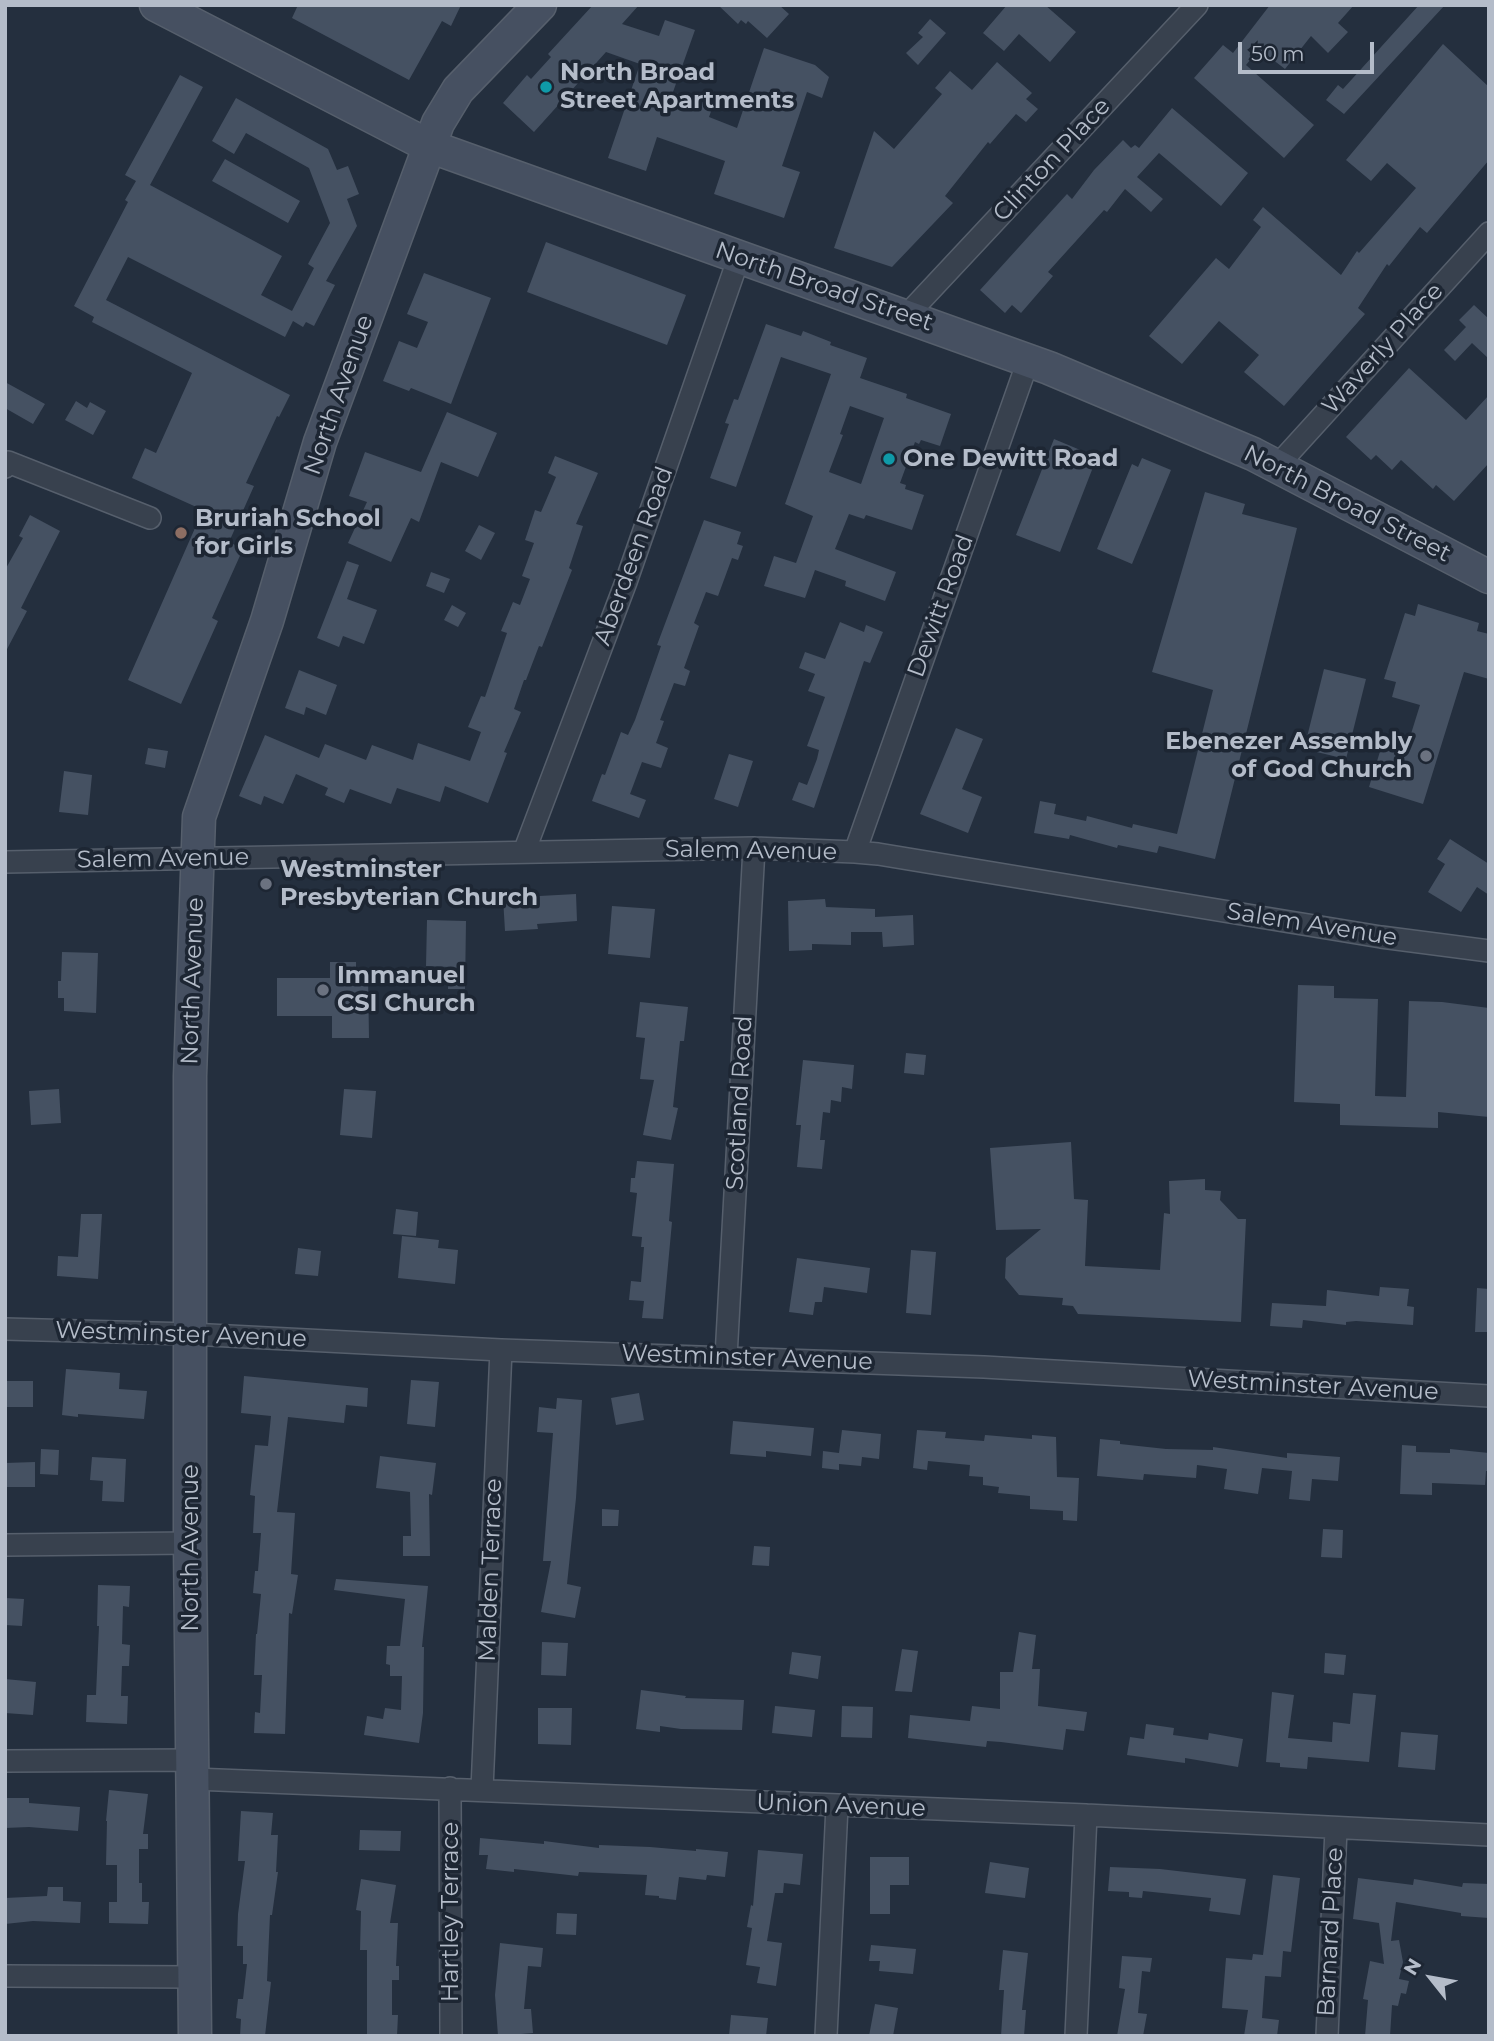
<!DOCTYPE html>
<html>
<head>
<meta charset="utf-8">
<style>
  body { margin:0 }
  #map { position:relative; width:1494px; height:2041px; overflow:hidden; background:#242f3e; font-family:Montserrat,sans-serif }
  canvas { display:block }
  .frame { position:absolute; inset:0; border:7px solid #b4bcc9; pointer-events:none }
  .north { position:absolute; left:1396px; top:1943px; width:70px; height:70px; -webkit-text-stroke:5px #1d2633; paint-order:stroke; rotate:301deg; font-size:19px; font-weight:700; line-height:28px; text-align:center; color:#b4bcc9 }
  .north::after { content:''; display:block; margin:auto; width:24px; height:32px; background:#b4bcc9; clip-path:polygon(50% 0,100% 100%,50% 72%,0 100%) }
  .scale { position:absolute; left:1238px; top:42px; width:136px; height:32px; box-sizing:border-box; border:4px solid #b4bcc9; border-top:0; padding-left:9px; font-size:21px; line-height:24px; white-space:nowrap; color:#b4bcc9; -webkit-text-stroke:5px #1d2633; paint-order:stroke }
</style>
</head>
<body>
<div id="map">
<canvas width="1494" height="2041"></canvas>
<div class="frame"></div>
<div class="north">N</div>
<div class="scale">50 m</div>
</div>
<script>
const c = document.querySelector('canvas').getContext('2d');
c.lineJoin = 'round';
function paint(path, color) { c.fillStyle = color; c.fill(path, 'evenodd'); }
const shape = rows => new Path2D(rows.map(r => 'M' + r).join(''));
function stroke(path, color, width, dash) { c.strokeStyle = color; c.lineWidth = width; c.lineCap = dash ? 'butt' : 'round'; c.setLineDash(dash || []); c.stroke(path); }
function write(font, color, halo, rows, align = 'center') {
  c.font = font + ' Montserrat,sans-serif'; c.lineWidth = 7; c.setLineDash([]); c.textBaseline = 'middle'; c.strokeStyle = halo; c.fillStyle = color; for (const [text, x, y, turn = 0] of rows) {
    c.save(); c.translate(x, y); c.rotate((+turn || 0) * Math.PI / 180); c.textAlign = isNaN(turn) ? turn : align; if (halo) c.strokeText(text, 0, 0); c.fillText(text, 0, 0); c.restore();
  }
}
paint(shape([
  [298,5,461,5,451,26,442,21,409,80,292,18],
  [593,5,639,5,622,24,659,36,665,20,695,30,673,92,713,106,709,117,737,128,764,48,815,65,829,77,822,98,807,92,782,166,800,172,784,218,714,194,725,161,657,137,646,171,608,158,640,64,606,52,534,132,503,103,527,75,531,79,551,57,548,54],
  [718,5,779,5,789,14,767,38,748,21,746,24,741,20,738,24],
  [1007,5,1045,5,1076,32,1050,62,1019,34,1004,51,983,33],
  [1270,5,1354,5,1338,23,1348,32,1328,53,1311,36,1285,69,1259,49,1246,65,1314,125,1284,158,1194,78,1223,45,1233,53],
  [1419,5,1445,5,1344,114,1326,100,1338,85,1343,89],
  [930,19,946,33,918,65,906,53,923,37,918,33],
  [1443,44,1489,87,1489,160,1427,233,1420,227,1389,266,1387,264,1358,308,1365,314,1284,406,1244,372,1259,355,1219,321,1182,364,1149,336,1216,258,1229,269,1261,227,1253,220,1263,207,1341,275,1357,251,1359,253,1416,188,1387,163,1371,181,1346,160],
  [997,62,1032,93,1026,99,1038,109,1026,122,1016,114,990,144,988,142,945,196,953,203,892,267,834,248,874,131,894,149,942,94,935,88,950,71,972,90],
  [180,75,203,87,150,185,282,256,261,295,292,311,314,268,308,264,330,223,309,168,246,133,234,154,212,141,236,98,328,149,337,170,348,166,359,194,347,199,357,226,326,281,335,285,314,326,306,322,303,327,293,321,285,337,128,257,106,300,290,395,279,417,277,416,246,483,254,486,229,542,243,549,212,618,218,621,181,704,128,680,203,510,132,478,145,448,156,453,192,373,92,322,94,317,74,306,128,202,125,200,136,181,125,175],
  [1172,108,1248,173,1221,206,1159,153,1137,177,1163,199,1151,212,1125,189,1107,212,1104,210,1048,272,1053,276,1021,313,1012,305,1005,313,980,290,1067,194,1072,199,1094,170,1123,140,1131,148,1135,145,1139,148],
  [225,159,300,201,288,223,212,181],
  [546,242,686,295,667,345,527,292],
  [424,273,491,298,451,404,411,388,409,391,383,381,399,341,417,348,428,322,407,314],
  [1474,305,1489,319,1489,359,1472,343,1455,361,1444,350,1466,327,1459,320],
  [766,324,801,336,803,331,831,342,830,345,867,358,860,378,907,394,906,398,951,414,940,446,921,440,919,444,915,442,900,483,906,485,905,489,924,495,912,530,866,515,864,519,849,514,835,549,896,572,885,601,845,586,846,581,815,570,805,598,764,586,774,556,796,563,813,516,785,504,831,374,781,357,736,487,710,478,729,424,725,423,734,399,738,400],
  [850,406,884,418,861,484,829,472,843,435,840,434],
  [1409,368,1466,420,1489,395,1489,463,1454,501,1436,485,1433,489,1401,460,1392,470,1376,455,1371,460,1346,437],
  [5,382,45,404,33,424,5,408],
  [76,401,87,408,90,402,106,411,93,435,65,420],
  [447,412,497,433,478,477,441,462,419,522,411,518,391,562,348,543,367,502,349,496,365,452,421,472],
  [1054,439,1097,457,1060,552,1016,535],
  [555,456,598,473,576,524,583,526,569,568,572,570,542,647,539,646,526,680,524,680,514,709,521,712,504,752,507,753,488,803,445,786,440,802,397,788,391,804,350,789,344,803,325,795,328,788,296,774,283,804,264,796,261,805,239,796,265,735,319,758,325,744,366,760,372,745,413,760,418,743,470,761,481,732,468,727,481,696,485,697,507,633,501,631,513,602,520,605,530,579,522,576,534,543,525,540,535,510,541,512,556,477,548,473],
  [1142,458,1171,470,1132,564,1097,549,1132,464,1138,467],
  [1205,492,1245,504,1242,514,1297,528,1215,859,1159,846,1157,853,1118,845,1117,848,1070,835,1069,839,1034,833,1040,801,1056,804,1054,814,1086,821,1087,816,1132,828,1133,824,1177,834,1213,690,1152,672],
  [30,515,60,531,21,608,27,611,5,653,5,570,23,538,19,536],
  [704,520,741,532,737,544,743,546,738,560,732,558,718,596,706,592,694,623,699,626,684,668,690,671,685,686,674,683,660,720,664,721,656,743,668,748,661,768,642,762,630,794,646,800,639,818,592,801,602,774,605,775,621,732,628,735,635,720,661,646,657,645],
  [479,525,495,533,481,560,465,551],
  [347,561,359,565,347,599,377,610,364,644,343,636,339,647,317,638],
  [431,572,450,579,444,593,426,586],
  [1418,604,1479,623,1477,631,1489,634,1489,679,1464,672,1423,804,1369,787,1382,745,1405,753,1420,705,1392,697,1396,682,1384,679,1405,613,1415,616],
  [452,605,466,613,458,627,444,620],
  [840,622,864,632,866,625,883,632,870,663,864,661,814,808,792,800,799,782,807,785,817,759,819,750,807,746,825,697,808,691,815,674,799,668,805,652,825,659],
  [1324,669,1366,679,1346,759,1304,749],
  [299,670,337,685,326,715,306,707,304,715,285,708],
  [956,728,983,739,962,789,982,797,968,833,920,814],
  [148,748,168,751,165,768,145,764],
  [729,754,753,761,738,807,714,799],
  [64,771,92,775,88,815,59,812],
  [1450,839,1489,864,1489,895,1477,887,1461,912,1428,892,1445,864,1437,859],
  [576,894,577,921,537,924,538,929,505,931,503,898],
  [825,899,826,907,875,909,875,917,913,915,914,945,883,947,882,932,851,932,851,945,812,944,812,950,789,951,788,901],
  [612,906,655,909,650,958,608,954],
  [427,920,466,921,465,989,448,989,449,967,426,966],
  [62,952,98,953,96,1013,64,1011,64,998,58,998,58,981,61,981],
  [330,962,356,962,356,975,368,975,369,1038,332,1038,332,1016,277,1016,277,978,330,978],
  [1298,985,1334,986,1334,998,1378,999,1375,1096,1406,1097,1409,1001,1442,1002,1489,1008,1489,1117,1438,1112,1438,1128,1340,1125,1340,1104,1294,1102],
  [640,1002,688,1007,684,1041,680,1041,673,1107,678,1108,671,1140,643,1135,654,1080,640,1079,645,1038,636,1037],
  [906,1053,926,1055,924,1075,904,1073],
  [803,1060,854,1065,852,1089,842,1087,841,1102,831,1100,830,1113,823,1112,820,1140,825,1140,822,1169,797,1167,801,1125,796,1125],
  [59,1089,61,1123,31,1125,29,1091],
  [344,1089,376,1091,372,1138,340,1135],
  [1071,1142,1074,1199,1088,1200,1085,1266,1160,1270,1164,1213,1170,1214,1169,1181,1205,1179,1205,1190,1221,1191,1220,1200,1238,1219,1246,1219,1241,1322,1078,1314,1073,1306,1062,1305,1063,1298,1019,1295,1005,1278,1006,1258,1041,1229,996,1230,990,1148],
  [637,1161,674,1164,669,1221,672,1222,663,1319,642,1318,644,1301,629,1300,631,1281,641,1282,644,1247,641,1247,642,1237,632,1236,637,1193,630,1192,631,1178,635,1178],
  [396,1209,418,1212,416,1236,393,1234],
  [81,1214,102,1214,98,1279,57,1276,58,1256,78,1257],
  [402,1236,439,1240,438,1248,458,1250,455,1284,398,1278],
  [298,1248,321,1251,318,1276,295,1274],
  [911,1250,936,1252,931,1315,906,1313],
  [797,1258,870,1268,867,1293,824,1287,822,1302,815,1302,813,1315,789,1312],
  [1380,1287,1409,1289,1407,1306,1414,1307,1413,1325,1356,1321,1346,1322,1346,1325,1303,1320,1302,1328,1270,1326,1272,1303,1326,1306,1327,1290,1379,1296],
  [1477,1288,1489,1289,1489,1332,1475,1332],
  [66,1369,120,1373,119,1389,147,1391,144,1419,78,1414,78,1417,62,1415],
  [244,1376,368,1388,367,1407,346,1405,344,1423,288,1417,277,1512,295,1513,291,1574,298,1575,292,1614,289,1613,285,1734,254,1733,255,1712,260,1713,262,1675,254,1675,256,1634,257,1634,261,1594,253,1593,255,1571,258,1571,261,1533,253,1533,255,1496,250,1495,255,1445,268,1446,271,1416,241,1413],
  [411,1380,439,1382,435,1427,407,1424],
  [5,1381,33,1381,33,1407,5,1407],
  [639,1393,644,1420,616,1425,611,1398],
  [557,1398,582,1400,576,1498,567,1584,581,1587,575,1618,541,1612,551,1561,543,1561,553,1433,537,1432,539,1407,556,1409],
  [733,1421,814,1428,811,1456,766,1451,766,1457,730,1454],
  [842,1430,881,1434,879,1459,862,1457,861,1466,839,1464,839,1470,822,1468,823,1451,839,1453],
  [917,1430,946,1432,945,1438,984,1441,985,1435,1032,1439,1032,1435,1056,1437,1057,1477,1079,1478,1077,1521,1063,1520,1063,1511,1030,1509,1030,1496,998,1493,999,1487,983,1485,983,1477,969,1476,970,1465,928,1461,927,1470,913,1468],
  [1100,1439,1120,1441,1120,1444,1166,1449,1213,1450,1213,1447,1287,1458,1287,1453,1340,1457,1338,1481,1312,1479,1310,1501,1289,1499,1292,1471,1262,1468,1258,1494,1224,1489,1227,1469,1197,1465,1196,1478,1144,1474,1143,1480,1097,1476],
  [1402,1445,1416,1446,1416,1452,1450,1453,1450,1449,1489,1453,1489,1471,1486,1471,1485,1485,1432,1483,1432,1495,1400,1494],
  [41,1449,59,1450,58,1475,40,1474],
  [380,1456,436,1463,432,1495,429,1494,430,1556,403,1556,403,1536,411,1536,410,1492,376,1488],
  [92,1457,126,1459,124,1502,102,1501,103,1481,90,1480],
  [35,1462,35,1487,5,1487,5,1463],
  [602,1509,619,1510,618,1526,602,1526],
  [1323,1529,1343,1530,1342,1558,1321,1557],
  [754,1546,770,1547,769,1566,752,1565],
  [336,1579,428,1586,422,1647,424,1647,423,1713,419,1743,364,1735,367,1716,383,1719,385,1708,401,1710,402,1676,390,1676,390,1665,386,1664,387,1646,400,1646,405,1599,334,1590],
  [98,1585,130,1586,129,1607,123,1606,122,1644,130,1645,129,1666,122,1666,121,1696,128,1696,127,1724,86,1722,87,1695,96,1695,99,1626,97,1626],
  [5,1598,24,1599,22,1626,5,1625],
  [1019,1632,1036,1635,1032,1669,1040,1669,1038,1706,1087,1712,1084,1731,1066,1729,1063,1750,1001,1742,987,1741,986,1747,908,1738,910,1715,970,1721,972,1706,1000,1709,1000,1672,1013,1672],
  [542,1642,568,1643,566,1676,541,1675],
  [902,1649,918,1651,912,1692,895,1691],
  [792,1652,821,1656,818,1679,789,1674],
  [1325,1653,1346,1655,1344,1675,1324,1673],
  [5,1679,36,1682,33,1715,5,1713],
  [641,1690,686,1696,685,1698,744,1700,742,1730,681,1729,660,1726,660,1732,636,1729],
  [1272,1692,1294,1695,1288,1738,1332,1742,1333,1722,1350,1724,1353,1693,1376,1695,1369,1762,1308,1757,1307,1769,1280,1767,1280,1763,1266,1762],
  [775,1706,815,1710,812,1737,772,1733],
  [842,1706,873,1707,872,1738,841,1737],
  [538,1708,572,1708,571,1745,538,1744],
  [1146,1724,1174,1728,1173,1735,1208,1740,1209,1733,1243,1739,1238,1767,1185,1758,1185,1763,1127,1755,1130,1737,1144,1739],
  [1401,1732,1438,1735,1435,1770,1398,1767],
  [109,1790,148,1794,143,1834,148,1834,148,1849,139,1849,139,1883,142,1883,142,1902,149,1902,148,1924,109,1923,109,1902,117,1902,117,1865,106,1865,107,1821,106,1821],
  [5,1798,29,1798,29,1803,80,1807,78,1831,29,1827,5,1828],
  [241,1811,273,1813,271,1835,278,1835,276,1872,278,1872,272,1915,270,1915,267,1981,271,1982,265,2036,240,2036,241,2019,236,2018,238,1999,243,1999,247,1964,243,1964,243,1946,237,1946,238,1914,245,1861,238,1861],
  [360,1830,401,1831,400,1851,359,1850],
  [480,1838,544,1844,544,1841,599,1848,599,1845,650,1847,696,1851,696,1849,728,1852,725,1877,707,1875,706,1880,679,1877,676,1900,659,1898,659,1896,645,1895,647,1875,579,1872,578,1876,514,1869,514,1872,486,1869,488,1855,479,1855],
  [758,1850,803,1854,800,1885,784,1883,783,1893,775,1893,767,1941,782,1943,776,1986,757,1983,760,1967,746,1965,752,1928,747,1927,751,1905,753,1906],
  [870,1857,909,1857,909,1885,890,1885,890,1914,870,1914],
  [990,1862,1029,1868,1025,1898,985,1893],
  [1110,1867,1160,1869,1246,1879,1240,1915,1209,1911,1211,1898,1143,1891,1142,1898,1129,1897,1129,1892,1108,1891],
  [1273,1875,1300,1878,1291,1952,1283,1951,1281,1977,1265,1976,1262,2018,1279,2020,1277,2036,1244,2036,1248,2010,1222,2008,1226,1958,1252,1960,1253,1954,1263,1955],
  [1358,1878,1413,1885,1414,1879,1462,1887,1463,1883,1489,1884,1489,1918,1461,1916,1461,1913,1396,1902,1391,1941,1399,1940,1403,1962,1399,1979,1409,1981,1406,1994,1401,1993,1398,2006,1392,2005,1390,2036,1365,2036,1368,2000,1363,1999,1370,1961,1384,1964,1379,1923,1353,1919],
  [361,1879,396,1885,390,1923,398,1923,396,1966,399,1966,399,1980,392,1980,392,2015,398,2015,397,2036,367,2036,367,1950,360,1950,361,1911,356,1910],
  [48,1887,63,1887,63,1901,81,1902,80,1923,33,1921,5,1924,5,1898,47,1896],
  [557,1913,577,1914,576,1935,556,1934],
  [500,1943,543,1948,541,1967,528,1966,524,2009,531,2009,533,2033,498,2036,495,1995],
  [871,1945,916,1949,913,1974,879,1971,880,1961,869,1961],
  [1003,1950,1028,1953,1022,2010,1026,2010,1024,2036,1001,2036,1004,1990,999,1990],
  [1122,1956,1152,1958,1150,1972,1142,1971,1138,2013,1147,2014,1143,2036,1117,2036,1125,1989,1119,1988],
  [875,2004,898,2008,893,2036,869,2036],
  [731,2015,768,2018,766,2036,729,2036]
]), '#455162');
const street = shape([
  [907,315,1197,5],
  [1277,466,1489,233],
  [5,467,8,462,150,518],
  [524,852,626,582,739,257],
  [855,852,1028,361],
  [5,862,754,848,855,852,878,854,1381,937,1489,951],
  [5,1329,190,1334,501,1350,984,1367,1489,1396],
  [726,1357,754,848],
  [5,1545,190,1543],
  [5,1761,193,1760],
  [194,1779,1086,1815,1489,1835],
  [450,1788,451,2036],
  [482,1789,501,1350],
  [5,1976,193,1977],
  [826,2036,837,1806],
  [1076,2036,1086,1815],
  [1327,2036,1336,1829]
]);
const secondary = shape([
  [156,5,429,146,1049,368,1253,454,1489,577],
  [195,2036,190,1543,190,1076,199,817,267,621,320,442,438,123,458,90,540,5]
]);
stroke(street, '#565f6c', 24);
stroke(secondary, '#565f6c', 35);
stroke(street, '#38414e', 21);
stroke(secondary, '#465061', 32);
for (const [x, y, r, color] of [
  [546,87,7,"#0f9aa8"],
  [889,459,7,"#0f9aa8"],
  [181,533,7,"#8d6e63"],
  [1426,756,7,"#6b7280"],
  [266,884,7,"#6b7280"],
  [323,990,7,"#6b7280"]
]) { const dot = new Path2D(); dot.arc(x, y, r, 0, 2 * Math.PI); c.fillStyle = color; c.fill(dot); stroke(dot, '#1d2633', 2.5); }
write('bold 24px', '#b4bcc9', '#1d2633', [
  ["North Broad",560,73],
  ["Street Apartments",560,101],
  ["One Dewitt Road",903,459],
  ["Bruriah School",195,519],
  ["for Girls",195,547],
  ["Ebenezer Assembly",1412,742,"right"],
  ["of God Church",1412,770,"right"],
  ["Westminster",280,870],
  ["Presbyterian Church",280,898],
  ["Immanuel",337,976],
  ["CSI Church",337,1004]
], 'left');
write('24px', '#b4bcc9', '#1d2633', [
  ["Clinton Place",1052,160,-47],
  ["North Broad Street",824,287,19],
  ["Waverly Place",1383,349,-48],
  ["North Avenue",339,395,-71],
  ["North Broad Street",1347,504,27],
  ["Aberdeen Road",634,556,-70],
  ["Dewitt Road",941,606,-70],
  ["Salem Avenue",751,851,1],
  ["Salem Avenue",163,859,-1],
  ["Salem Avenue",1312,925,9],
  ["North Avenue",193,981,-88],
  ["Scotland Road",740,1103,-87],
  ["Westminster Avenue",181,1335,2],
  ["Westminster Avenue",747,1358,2],
  ["Westminster Avenue",1313,1386,3],
  ["North Avenue",191,1548,-90],
  ["Malden Terrace",491,1570,-88],
  ["Union Avenue",841,1806,2],
  ["Hartley Terrace",451,1912,-90],
  ["Barnard Place",1331,1932,-87]
]);
</script>
</body>
</html>
